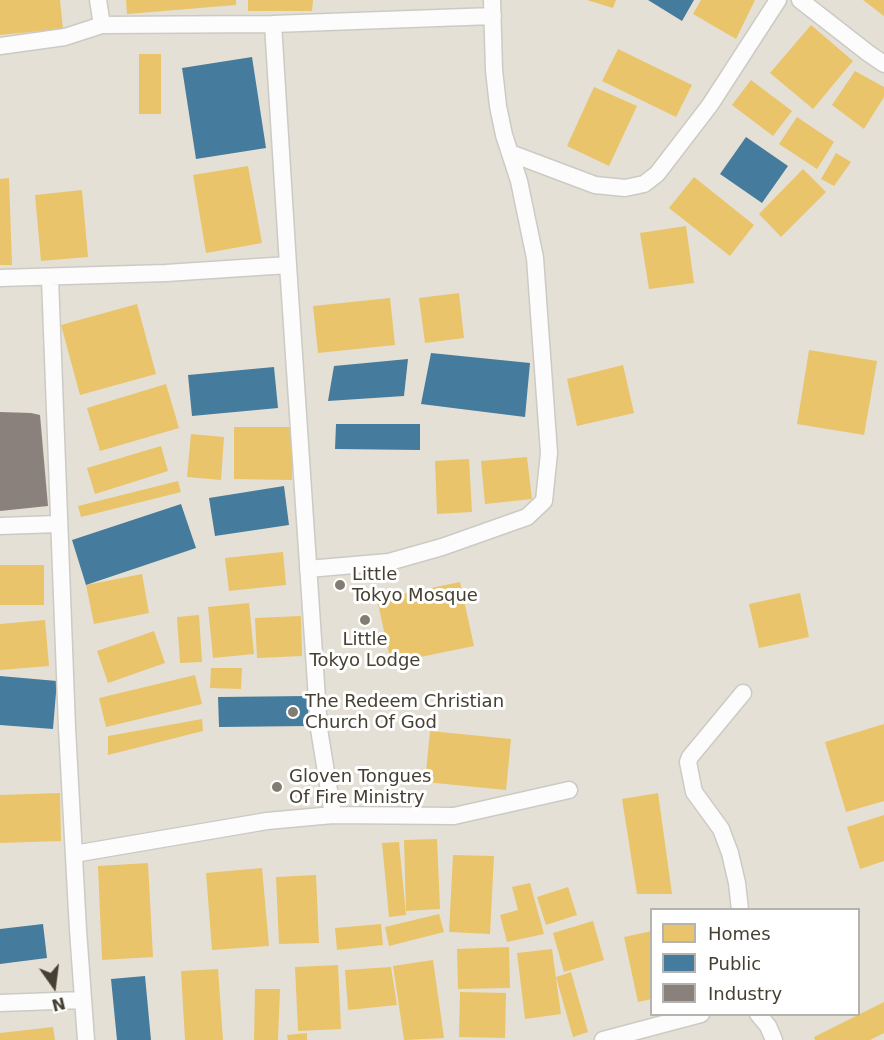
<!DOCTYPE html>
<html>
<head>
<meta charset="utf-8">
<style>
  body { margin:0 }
  #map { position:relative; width:884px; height:1040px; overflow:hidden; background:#f0eee8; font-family:"DejaVu Sans",sans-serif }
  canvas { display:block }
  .legend { position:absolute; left:650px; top:908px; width:210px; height:108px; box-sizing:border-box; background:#fff; border:2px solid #b5b3ad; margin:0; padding:8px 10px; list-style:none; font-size:18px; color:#464033 }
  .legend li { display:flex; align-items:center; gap:12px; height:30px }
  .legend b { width:30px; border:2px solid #b5b3ad }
  .north { position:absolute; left:24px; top:956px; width:60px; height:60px; -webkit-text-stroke:4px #fff; paint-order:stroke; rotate:166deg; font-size:16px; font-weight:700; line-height:24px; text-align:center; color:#464033 }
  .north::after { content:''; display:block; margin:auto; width:21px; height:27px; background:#464033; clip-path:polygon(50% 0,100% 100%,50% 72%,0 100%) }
</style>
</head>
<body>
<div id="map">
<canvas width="884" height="1040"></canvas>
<ul class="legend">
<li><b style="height:16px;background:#e9c46a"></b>Homes</li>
<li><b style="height:16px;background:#457b9d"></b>Public</li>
<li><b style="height:16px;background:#8a817c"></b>Industry</li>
</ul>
<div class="north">N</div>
</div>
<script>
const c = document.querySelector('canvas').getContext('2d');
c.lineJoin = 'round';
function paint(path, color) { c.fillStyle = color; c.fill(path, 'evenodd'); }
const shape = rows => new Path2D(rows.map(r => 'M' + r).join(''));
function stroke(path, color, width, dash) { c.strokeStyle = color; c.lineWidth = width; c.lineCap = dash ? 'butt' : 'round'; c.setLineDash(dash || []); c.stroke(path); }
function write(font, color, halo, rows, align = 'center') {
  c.font = font + ' "DejaVu Sans",sans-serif'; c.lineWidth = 6; c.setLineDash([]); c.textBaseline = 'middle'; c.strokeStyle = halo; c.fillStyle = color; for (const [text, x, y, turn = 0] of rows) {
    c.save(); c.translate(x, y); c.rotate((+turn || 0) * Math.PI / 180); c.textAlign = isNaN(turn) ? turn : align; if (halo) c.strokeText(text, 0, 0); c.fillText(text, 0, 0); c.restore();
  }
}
paint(shape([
  [0,0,884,0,884,1040,0,1040],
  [652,910,858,910,858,1014,652,1014]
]), '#e5e0d5');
paint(shape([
  [0,0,60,0,63,29,0,35],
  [126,0,236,0,236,5,127,14],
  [248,0,313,0,312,11,248,11],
  [587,0,616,0,613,8],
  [701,0,755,0,736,39,693,14],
  [863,0,884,0,884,16],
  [811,25,853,61,813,109,770,73],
  [618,49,692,85,676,117,602,81],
  [139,54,161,54,161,114,139,114],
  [855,71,884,87,884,97,864,129,832,105],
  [751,80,792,111,773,136,732,105],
  [594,87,637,106,609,166,567,146],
  [797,117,834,142,817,169,779,144],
  [836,153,851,162,834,186,821,179],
  [248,166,262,243,206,253,193,175],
  [803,169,826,192,781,237,759,214],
  [694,177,754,225,730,256,669,208],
  [9,178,12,265,0,265,0,179],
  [82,190,88,257,41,261,35,195],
  [686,226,694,283,649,289,640,233],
  [459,293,464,338,425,343,419,298],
  [390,298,395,345,318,353,313,306],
  [137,304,156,374,80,395,61,325],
  [809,350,877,361,864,435,797,424],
  [623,365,634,413,577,426,567,379],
  [166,384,179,428,100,451,87,408],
  [234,427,293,427,292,480,234,479],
  [191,434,224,437,221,480,187,477],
  [161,446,168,471,95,494,87,468],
  [527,457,532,499,485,504,481,461],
  [469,459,472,512,437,514,435,461],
  [178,481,181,492,81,517,78,506],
  [283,552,286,585,229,591,225,558],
  [0,565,44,565,44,605,0,605],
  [142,574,149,613,94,624,86,585],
  [460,582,474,646,391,663,377,599],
  [800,593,809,637,759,648,749,604],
  [249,603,254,654,213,658,208,607],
  [199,615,202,662,180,663,177,617],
  [301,616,302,656,257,658,255,618],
  [45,620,49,666,0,670,0,624],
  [154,631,165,663,108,683,97,651],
  [211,668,242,668,241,689,210,688],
  [195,675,202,704,106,727,99,698],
  [202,719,203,731,108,755,108,736],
  [884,724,884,801,846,812,825,742],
  [430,731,511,739,506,790,425,782],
  [60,793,61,841,0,843,0,795],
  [658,793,672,894,637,894,622,799],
  [884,815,884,861,860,869,847,827],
  [437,839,440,909,406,911,404,840],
  [399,842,406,915,389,917,382,843],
  [453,855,494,856,490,934,449,932],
  [148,863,153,957,102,960,98,866],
  [262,868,269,946,212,950,206,873],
  [316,875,319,943,279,944,276,877],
  [530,883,544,934,507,942,500,915,518,910,512,887],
  [568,887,577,915,546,925,537,897],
  [439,914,444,932,389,946,385,927],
  [593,921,604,960,564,972,553,933],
  [381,924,383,945,337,950,335,928],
  [652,931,652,999,638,1002,624,937],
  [509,947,510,988,458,989,457,949],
  [552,949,561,1014,525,1019,517,953],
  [433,960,444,1038,404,1040,393,966],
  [338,965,341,1029,298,1031,295,967],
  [391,967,397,1005,348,1010,345,970],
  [218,969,223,1040,185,1040,181,971],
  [571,972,588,1032,573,1037,556,977],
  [255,989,280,989,278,1040,254,1040],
  [460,992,506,993,505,1038,459,1037],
  [884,1002,884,1033,870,1040,815,1040,814,1037],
  [53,1027,55,1040,0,1040,0,1033],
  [307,1033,307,1040,288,1040,287,1035]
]), '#e9c46a');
paint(shape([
  [648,0,694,0,682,21],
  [252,57,266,148,196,159,182,68],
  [746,137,788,166,762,203,720,174],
  [431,353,530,363,525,417,421,404],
  [408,359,404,396,328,401,334,366],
  [274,367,278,408,192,416,188,375],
  [336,424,420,424,420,450,335,449],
  [284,486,289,525,215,536,209,498],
  [181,504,196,548,86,585,72,540],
  [0,676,57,681,53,729,0,725],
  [308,696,309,726,219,727,218,697],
  [43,924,47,958,0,964,0,929],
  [145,976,151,1040,117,1040,111,979]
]), '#457b9d');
paint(shape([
  [0,412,31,413,40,415,48,506,0,511]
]), '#8a817c');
const minor = shape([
  [98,0,102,25],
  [800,0,868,53,884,64],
  [273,24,288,265,319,729,333,815],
  [0,46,65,37,102,25,273,24,493,16],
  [510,153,595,185,625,188,644,184,657,174,710,105,778,0],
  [0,278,166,273,288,265],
  [50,278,67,728,78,930,86,1040],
  [0,526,58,524],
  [308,569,389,562,442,547,527,517,544,501,549,453,535,258,519,181,504,135,498,106,494,70,492,0],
  [74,854,267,821,333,815,454,816,569,790],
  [740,910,737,883,730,853,721,829,694,792,688,762,690,757,743,693],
  [0,1003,83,1000],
  [758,1014,768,1026,774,1040],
  [603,1040,701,1014]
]);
stroke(minor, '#cccac4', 19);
stroke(minor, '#fdfcfc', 16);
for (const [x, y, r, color] of [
  [340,585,6,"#827d72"],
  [365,620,6,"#827d72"],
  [293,712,6,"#827d72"],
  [277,787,6,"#827d72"]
]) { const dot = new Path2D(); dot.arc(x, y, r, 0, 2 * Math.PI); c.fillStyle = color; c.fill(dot); stroke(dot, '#fff', 2); }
write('18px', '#464033', '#fff', [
  ["Little",352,575],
  ["Tokyo Mosque",352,596],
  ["Little",365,640,"center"],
  ["Tokyo Lodge",365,661,"center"],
  ["The Redeem Christian",305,702],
  ["Church Of God",305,723],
  ["Gloven Tongues",289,777],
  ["Of Fire Ministry",289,798]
], 'left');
</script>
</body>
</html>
